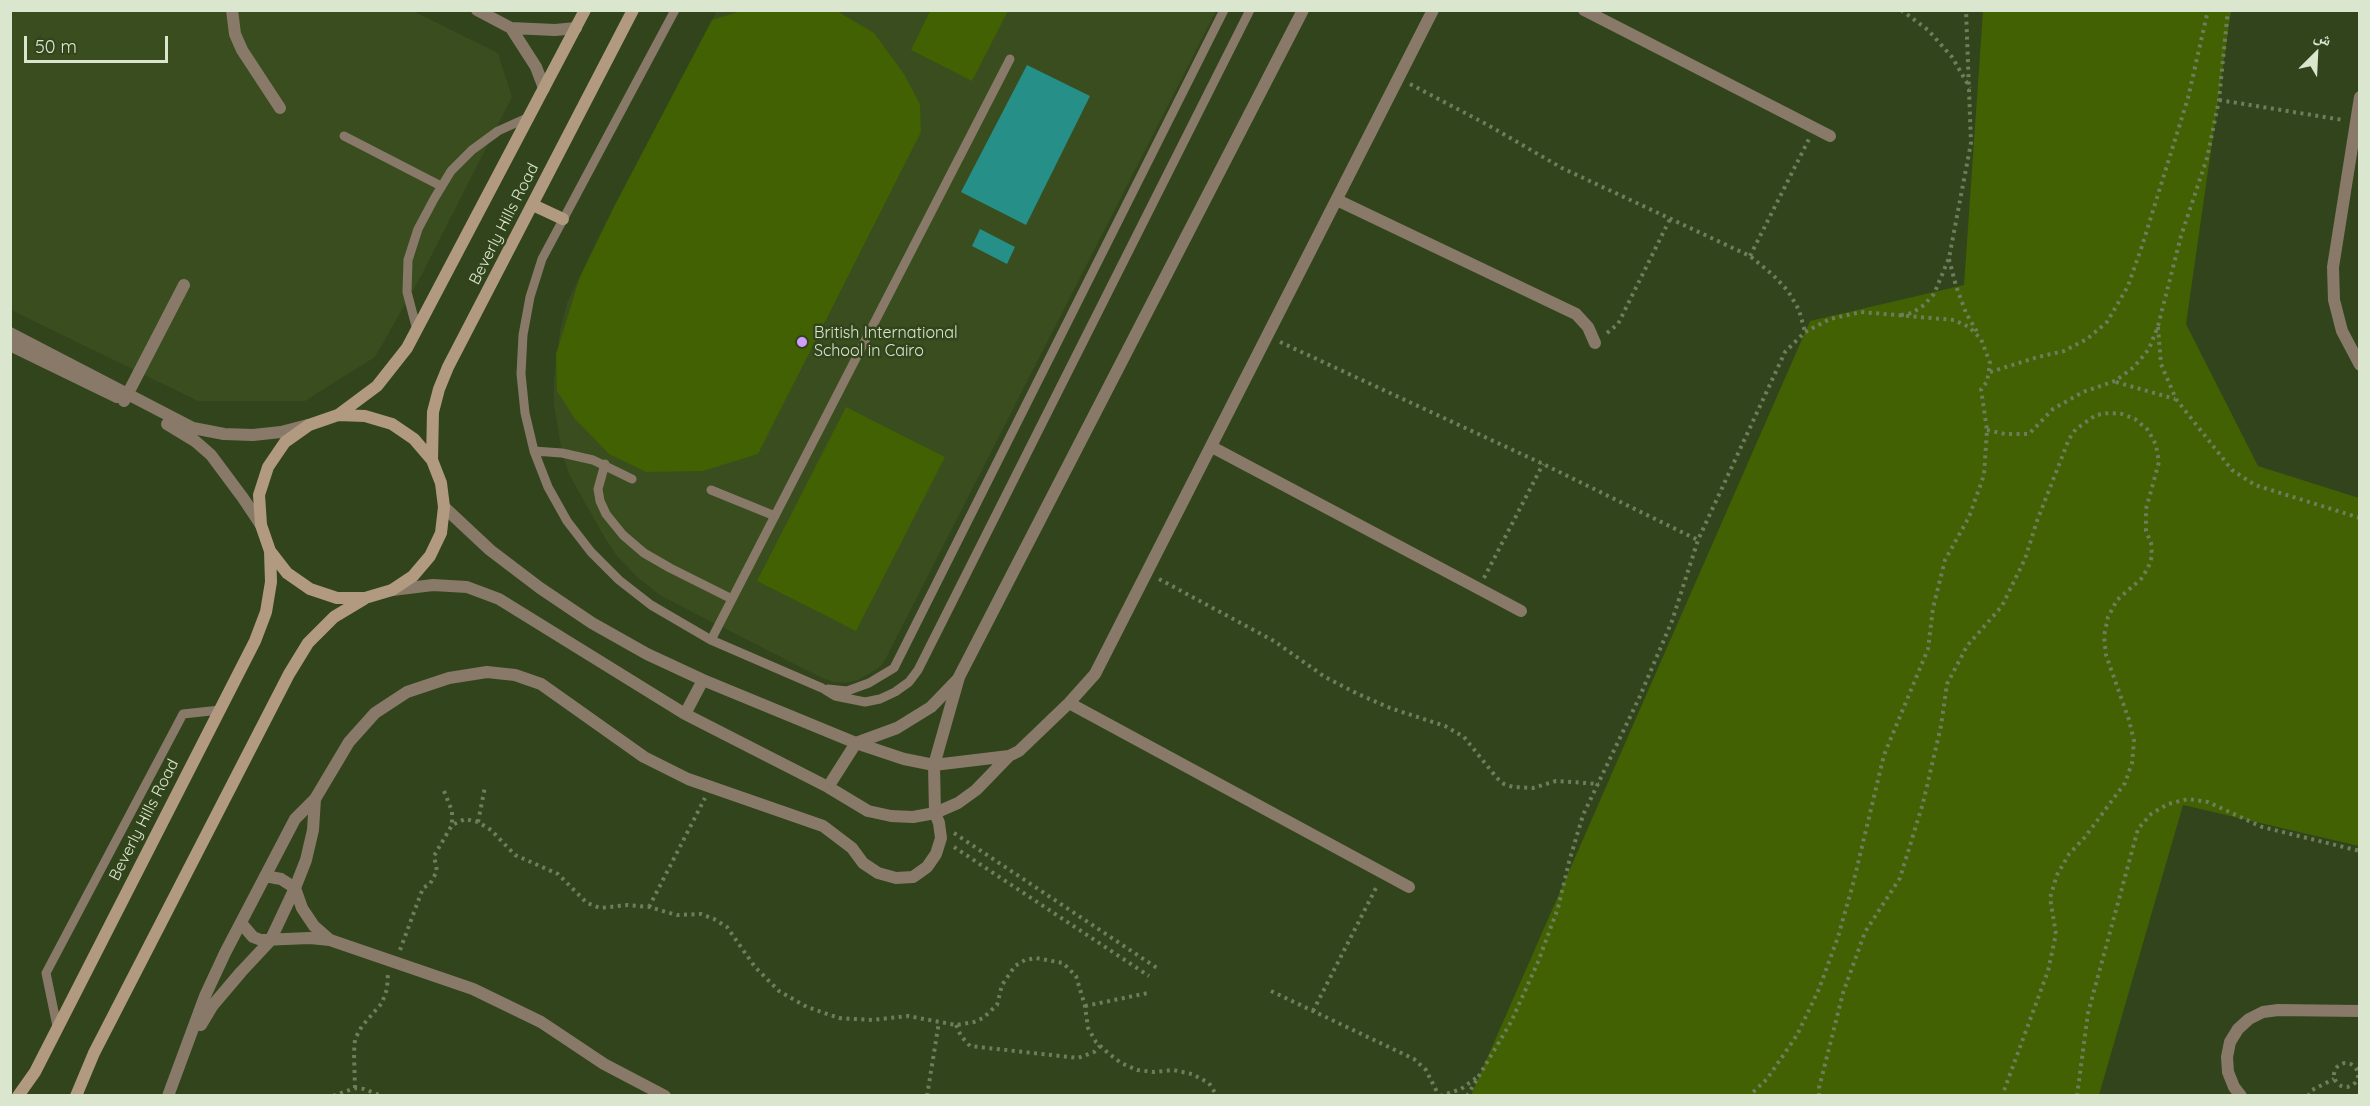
<!DOCTYPE html>
<html>
<head>
<meta charset="utf-8">
<style>
  body { margin:0 }
  #map { position:relative; width:2370px; height:1106px; overflow:hidden; background:#32441c; font-family:Quicksand,"Noto Naskh Arabic",sans-serif }
  canvas { display:block }
  .frame { position:absolute; inset:0; border:12px solid #dbe6cf; pointer-events:none }
  .north { position:absolute; left:2286px; top:24px; width:60px; height:60px; -webkit-text-stroke:4px #32441c; paint-order:stroke; rotate:24deg; font-size:16px; font-weight:700; line-height:24px; text-align:center; color:#dbe6cf }
  .north::after { content:''; display:block; margin:auto; width:21px; height:27px; background:#dbe6cf; clip-path:polygon(50% 0,100% 100%,50% 72%,0 100%) }
  .scale { position:absolute; left:24px; top:36px; width:144px; height:27px; box-sizing:border-box; border:3px solid #dbe6cf; border-top:0; padding-left:8px; font-size:18px; line-height:21px; white-space:nowrap; color:#dbe6cf; -webkit-text-stroke:4px #32441c; paint-order:stroke }
</style>
</head>
<body>
<div id="map">
<canvas width="2370" height="1106"></canvas>
<div class="frame"></div>
<div class="north">ش</div>
<div class="scale">50 m</div>
</div>
<script>
const c = document.querySelector('canvas').getContext('2d');
c.lineJoin = 'round';
function paint(path, color) { c.fillStyle = color; c.fill(path, 'evenodd'); }
const shape = rows => new Path2D(rows.map(r => 'M' + r).join(''));
function stroke(path, color, width, dash) { c.strokeStyle = color; c.lineWidth = width; c.lineCap = dash ? 'butt' : 'round'; c.setLineDash(dash || []); c.stroke(path); }
function write(font, color, halo, rows, align = 'center') {
  c.font = font + ' Quicksand,sans-serif'; c.lineWidth = 5; c.setLineDash([]); c.textBaseline = 'middle'; c.strokeStyle = halo; c.fillStyle = color; for (const [text, x, y, turn = 0] of rows) {
    c.save(); c.translate(x, y); c.rotate((+turn || 0) * Math.PI / 180); c.textAlign = isNaN(turn) ? turn : align; if (halo) c.strokeText(text, 0, 0); c.fillText(text, 0, 0); c.restore();
  }
}
paint(shape([
  [10,11,413,11,498,53,512,97,421,276,375,357,305,401,198,401,11,310],
  [717,11,1216,11,887,656,882,665,872,672,858,680,845,683,833,682,818,676,661,596,637,577,617,556,605,538,570,476,562,453,554,405,554,381,560,331,567,303,603,228]
]), '#394d1e');
paint(shape([
  [741,11,837,11,874,33,904,74,920,104,921,132,758,454,703,471,646,472,609,454,575,419,557,391,556,354,580,277,616,203,712,20],
  [930,11,1008,11,972,81,911,50],
  [1983,11,2231,11,2186,324,2258,466,2359,498,2359,846,2183,805,2099,1095,1471,1095,1810,321,1964,285],
  [846,407,945,457,856,631,757,581]
]), '#416102');
paint(shape([
  [1027,65,1090,96,1026,225,961,192],
  [980,229,1015,247,1007,264,972,246]
]), '#258f88');
stroke(shape([
  [1901,10,1928,30,1952,57,1970,88],
  [1410,84,1486,124,1562,168,1750,256,1773,275,1788,291,1799,310,1805,332],
  [2219,100,2343,120],
  [1750,256,1809,139],
  [1949,259,1956,286,1966,313,1979,335],
  [1901,315,1912,313,1924,305,1934,294,1949,258,1971,143,1966,10],
  [2158,327,2161,364,2176,399,2232,470,2255,485,2360,518],
  [1607,333,1618,324,1670,219],
  [1280,342,1543,464,1698,540],
  [1990,372,2038,357,2064,351,2087,339,2107,322,2128,286,2142,246,2188,98,2208,10],
  [2116,382,2175,399],
  [1987,430,2005,434,2029,434,2053,409,2083,392,2115,381,2134,367,2149,349,2158,326,2181,236,2207,158,2219,100,2227,19,2229,10],
  [1484,578,1543,464],
  [1159,579,1274,641,1325,677,1358,694,1390,708,1445,726,1464,737,1497,778,1504,784,1513,787,1533,788,1556,781,1599,784],
  [444,791,452,811,452,825],
  [478,822,485,787],
  [954,833,1160,970],
  [954,847,1149,976],
  [649,907,705,798],
  [400,950,423,888,430,884,437,871,434,856,452,825,465,819,478,822,491,830,515,855,558,874,587,903,600,908,628,905,649,907,677,915,701,914,714,919,727,927,755,967,779,991,807,1007,839,1018,872,1020,908,1016,956,1025,974,1022,983,1018,997,1005,1002,985,1015,966,1025,960,1036,958,1063,963,1076,976,1085,1006,1088,1028,1096,1042,1108,1053,1121,1063,1137,1070,1154,1072,1173,1070,1192,1074,1209,1083,1217,1096],
  [1271,991,1414,1059,1426,1070,1439,1096],
  [1085,1006,1148,993],
  [1313,1011,1377,886],
  [956,1025,961,1036,970,1046,1078,1058,1094,1052,1100,1046],
  '2334 1075a12 12 0 1 1 24 0a12 12 0 1 1-24 0Z',
  [355,1088,354,1053,355,1039,362,1026,382,1003,387,989,388,973],
  [333,1096,355,1088,364,1089,382,1096],
  [927,1096,939,1022],
  [1440,1096,1461,1089,1476,1078],
  [1467,1096,1511,1022,1538,962,1558,908,1569,862,1583,815,1640,696,1672,621,1698,540,1785,352,1805,332,1830,319,1861,312,1954,320,1969,327,1981,339,1990,363,1987,382,1981,389,1987,430,1984,475,1969,517,1945,560,1933,608,1928,649,1884,755,1853,884,1838,937,1819,989,1797,1035,1767,1079,1749,1096],
  [1819,1096,1819,1088,1843,993,1865,932,1900,878,1923,803,1941,726,1947,684,1967,646,2002,606,2025,559,2037,521,2069,439,2076,429,2096,415,2109,413,2122,414,2135,419,2148,430,2156,445,2159,462,2146,509,2146,531,2151,543,2152,556,2148,568,2141,579,2117,600,2108,617,2104,636,2106,655,2129,720,2134,741,2132,763,2125,783,2085,837,2069,854,2057,875,2050,898,2056,934,2048,971,2002,1096],
  [2077,1096,2088,1013,2138,829,2151,814,2168,804,2188,799,2208,802,2262,827,2360,851],
  [2308,1096,2312,1090,2334,1079]
]), '#6e7d5b', 4, [3, 4.5]);
stroke(shape([
  [675,10,542,259,530,297,523,335,521,374,525,413,534,451,548,487,567,521,591,552,619,580,651,605,711,640,822,688,835,696,865,702,880,699,895,692,909,682,918,670,1250,10],
  [344,136,441,186],
  [417,330,407,292,408,260,418,229,434,199,451,171,472,150,498,131,529,117],
  [534,451,562,453,593,460,632,479],
  [605,464,598,489,600,501,606,514,623,535,644,553,670,568,732,599],
  [711,490,775,516],
  [711,640,1010,59],
  [828,689,847,691,869,683,894,668,1224,10],
  [57,1026,46,973,183,714,220,710]
]), '#887969', 9);
stroke(shape([
  [232,10,235,34,242,50,280,108],
  [477,10,511,28,555,30,576,28],
  [1584,10,1830,136],
  [511,28,536,67,544,88],
  [2360,97,2333,267,2334,300,2342,331,2360,365],
  [1337,200,1576,314,1588,327,1595,343],
  [10,333,193,428,224,434,253,435,281,432,308,425],
  [10,345,117,397],
  [124,401,184,285],
  [167,424,195,441,211,455,243,498,261,525],
  [1212,447,1521,611],
  [444,507,490,550,540,588,592,623,647,654,703,680,856,743,904,759,934,765,1009,756,1019,751,1069,703,1095,674,1433,10],
  [392,590,433,585,467,587,499,599,685,714,828,787,868,811,891,816,913,817,935,813,958,803,976,790,1009,756],
  [1069,703,1409,887],
  [685,714,703,680],
  [828,787,856,743,897,728,931,707,959,678],
  [265,876,281,879,295,888,302,908,314,926,330,940],
  [241,923,253,937,261,940,310,938,330,940,473,989,541,1022,604,1064,665,1096],
  [201,1025,213,1005,241,972,270,941,295,888,306,860,313,830,315,799],
  [168,1096,205,996,225,953,295,819,315,799,349,742,375,713,407,692,449,678,487,672,515,675,541,684,644,757,688,779,823,826,852,848,863,863,878,873,896,878,913,877,927,867,936,854,941,838,939,823,935,813,934,765,959,677,1303,10],
  [2241,1096,2234,1087,2228,1072,2227,1057,2230,1042,2238,1029,2249,1019,2263,1012,2278,1010,2360,1011]
]), '#887969', 12);
stroke(shape([
  [533,205,563,219],
  [338,415,377,386,407,348,585,10],
  [432,460,414,439,392,424,365,416,338,415,309,425,285,442,268,467,259,495,261,525,270,551,287,573,310,589,337,598,365,598,392,590,413,576,430,556,441,533,444,507,441,483,432,460,433,412,439,389,448,367,633,10],
  [18,1096,35,1072,255,641,266,612,271,582,270,551],
  [76,1096,94,1053,289,674,308,643,334,617,364,599]
]), '#b29a81', 12);
for (const [x, y, r, color] of [
  [802,342,6,"#d29dfd"]
]) { const dot = new Path2D(); dot.arc(x, y, r, 0, 2 * Math.PI); c.fillStyle = color; c.fill(dot); stroke(dot, '#32441c', 2); }
write('16px', '#dbe6cf', '#32441c', [
  ["Beverly Hills Road",504,224,-63],
  ["Beverly Hills Road",144,820,-63]
]);
write('16px', '#dbe6cf', '#32441c', [
  ["British International",814,333],
  ["School in Cairo",814,351]
], 'left');
</script>
</body>
</html>
